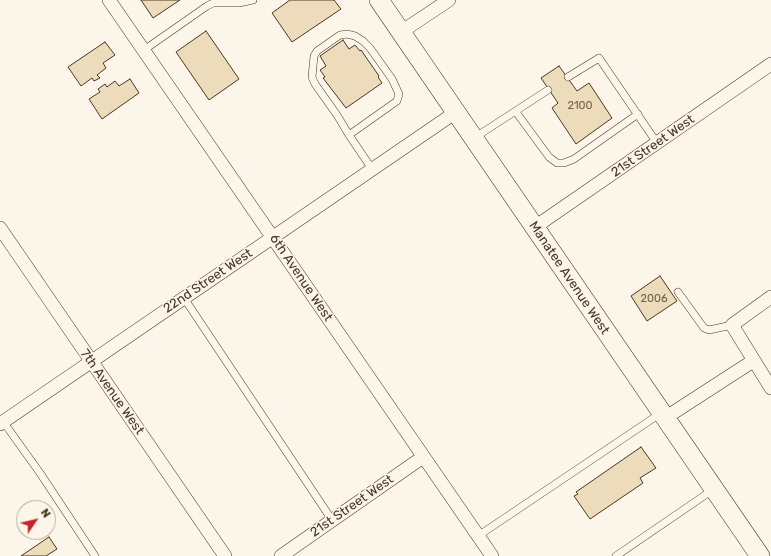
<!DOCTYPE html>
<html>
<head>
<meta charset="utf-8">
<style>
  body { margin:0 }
  #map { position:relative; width:771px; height:556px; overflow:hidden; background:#fbf6e9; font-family:Rubik,sans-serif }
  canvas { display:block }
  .north { position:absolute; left:16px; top:500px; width:40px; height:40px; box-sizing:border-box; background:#fbf6e9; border:1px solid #b4a999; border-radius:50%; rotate:55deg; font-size:11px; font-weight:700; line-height:16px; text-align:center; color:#4a3520 }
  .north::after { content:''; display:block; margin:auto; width:14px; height:18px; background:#c62828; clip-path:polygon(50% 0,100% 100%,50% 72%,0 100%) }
</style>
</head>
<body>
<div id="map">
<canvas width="771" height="556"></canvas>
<div class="north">N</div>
</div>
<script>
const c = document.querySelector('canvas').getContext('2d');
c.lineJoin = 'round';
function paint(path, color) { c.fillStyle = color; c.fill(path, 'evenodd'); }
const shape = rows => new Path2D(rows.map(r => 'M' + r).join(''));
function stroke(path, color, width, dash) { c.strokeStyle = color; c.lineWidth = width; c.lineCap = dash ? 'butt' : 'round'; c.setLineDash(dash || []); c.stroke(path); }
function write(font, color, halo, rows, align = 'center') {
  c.font = font + ' Rubik,sans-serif'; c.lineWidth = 3; c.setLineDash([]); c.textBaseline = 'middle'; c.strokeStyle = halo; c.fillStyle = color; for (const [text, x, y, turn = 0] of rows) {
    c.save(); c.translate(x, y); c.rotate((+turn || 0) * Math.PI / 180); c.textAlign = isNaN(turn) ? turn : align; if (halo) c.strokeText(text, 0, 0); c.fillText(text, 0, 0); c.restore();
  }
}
const building = shape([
  [141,0,180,0,153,18,141,0],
  [290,0,334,0,341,9,292,42,272,13,290,0],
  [206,31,239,79,209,100,176,52,206,31],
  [343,40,349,49,355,45,360,51,361,50,379,76,378,77,382,83,346,108,323,78,325,77,320,70,326,66,320,56,343,40],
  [105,42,115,55,103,63,106,68,97,75,100,78,94,81,92,78,81,86,68,67,105,42],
  [559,66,577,91,589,83,612,118,576,144,552,108,558,103,541,78,559,66],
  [130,79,139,93,102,119,89,99,100,92,98,89,105,84,107,87,115,81,119,86,130,79],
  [660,276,677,301,647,321,631,296,660,276],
  [641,447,656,468,640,478,643,483,590,519,574,496,578,494,576,492,641,447],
  [49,537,57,549,46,556,21,556,49,537]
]);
paint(building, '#ecdcbc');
stroke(building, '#4a3520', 1);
const service = shape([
  [144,50,207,6,213,3,239,3,253,0],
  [568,77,599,58,657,143],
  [516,112,549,157,557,163,564,163,574,159,638,114],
  [349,135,337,115,315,84,312,77,314,56,317,51,340,35,347,34,355,36,363,41,370,48,392,79,399,94,397,101,349,135,372,169],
  [474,138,548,90],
  [678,292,704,328,709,330,732,325],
  [184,298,332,520],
  [2,420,40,473,95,556],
  [478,536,661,413],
  [616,556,714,489]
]);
const minor = shape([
  [109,0,492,556],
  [401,32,449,0],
  [535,227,771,64],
  [0,228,225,556],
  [771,297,732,325,771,388],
  [665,418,753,361],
  [0,424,456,112],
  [281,556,423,457]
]);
const secondary = shape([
  [379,0,760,556]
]);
stroke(service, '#4a3520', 8);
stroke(minor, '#4a3520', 14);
stroke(secondary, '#4a3520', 20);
stroke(service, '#fbf6e9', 7);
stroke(minor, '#fbf6e9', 13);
stroke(secondary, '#fbf6e9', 19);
write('11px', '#725f47', null, [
  ["2100",580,106],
  ["2006",654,299]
]);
write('13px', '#4a3520', '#fbf6e9', [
  ["21st Street West",653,146,-35],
  ["6th Avenue West",301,278,56],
  ["Manatee Avenue West",569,278,56],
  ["22nd Street West",208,281,-34],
  ["7th Avenue West",112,392,55],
  ["21st Street West",352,506,-35]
]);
</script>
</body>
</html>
